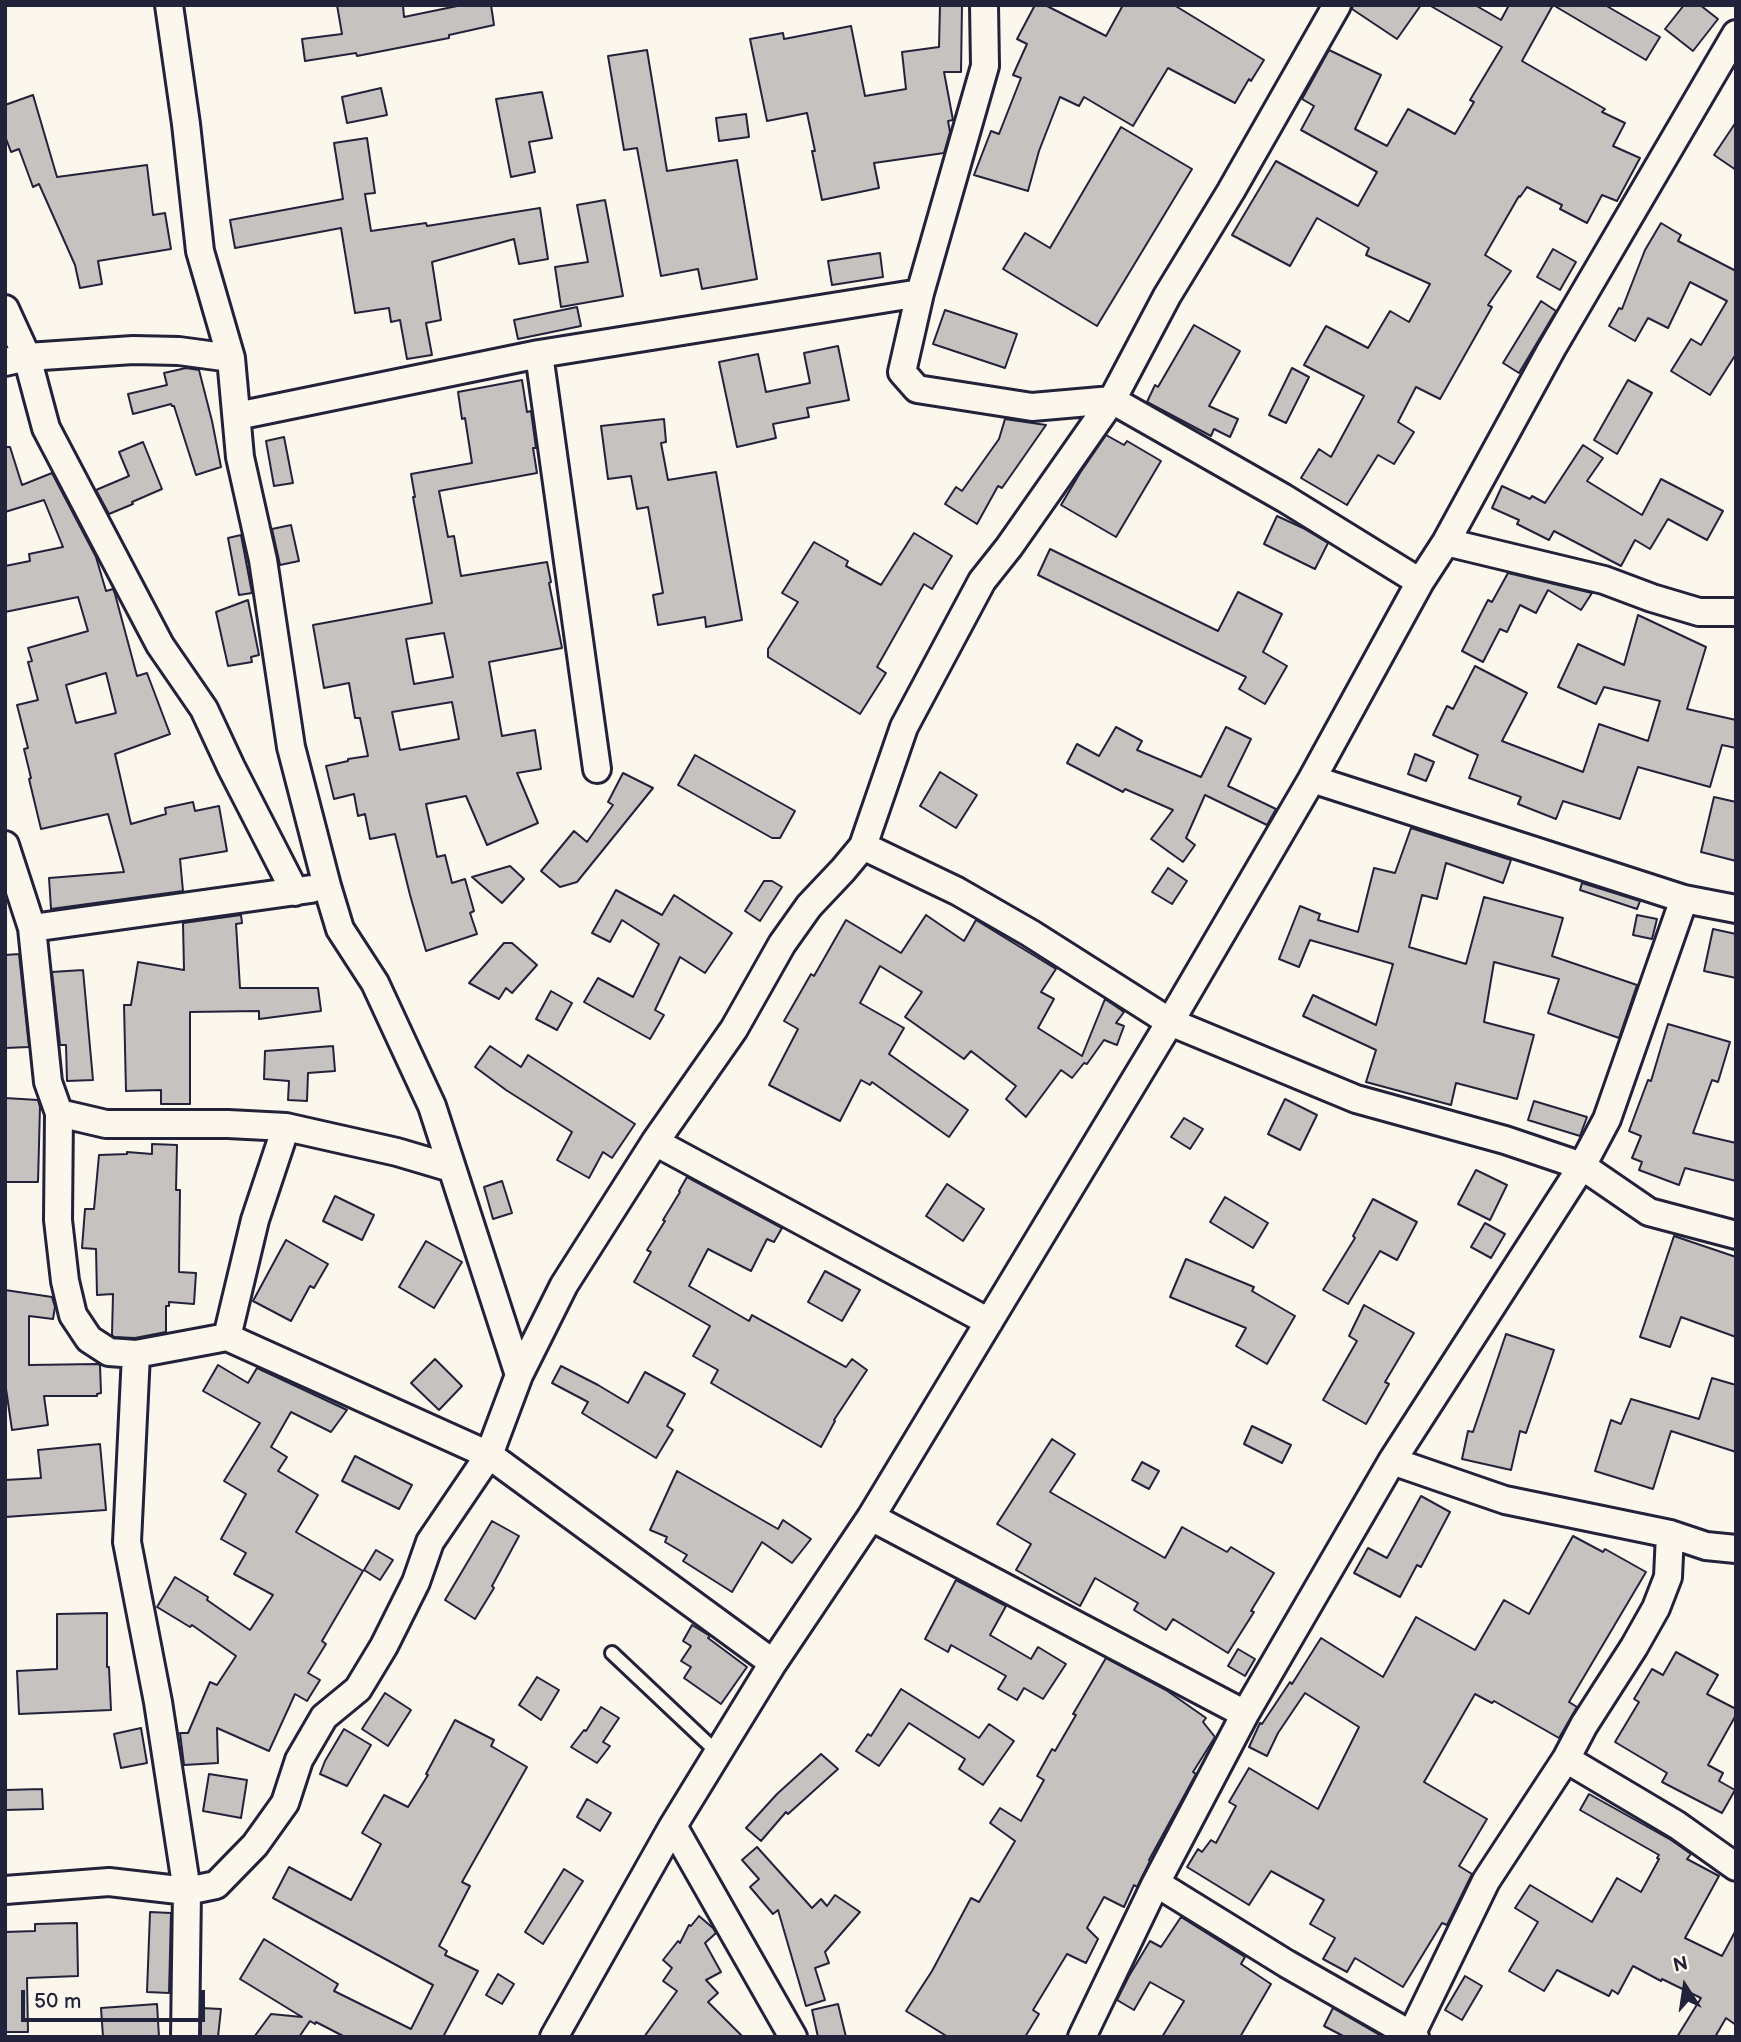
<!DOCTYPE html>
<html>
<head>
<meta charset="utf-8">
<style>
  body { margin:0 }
  #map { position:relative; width:1741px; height:2042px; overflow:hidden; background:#fbf7ec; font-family:"Balsamiq Sans",sans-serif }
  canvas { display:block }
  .frame { position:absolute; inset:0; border:7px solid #22223b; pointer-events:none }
  .north { position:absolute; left:1650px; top:1951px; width:70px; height:70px; -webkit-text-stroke:5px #fbf7ec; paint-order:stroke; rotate:348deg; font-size:19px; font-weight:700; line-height:28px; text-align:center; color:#22223b }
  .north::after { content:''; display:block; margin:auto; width:24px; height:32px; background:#22223b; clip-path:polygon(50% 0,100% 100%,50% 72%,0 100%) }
  .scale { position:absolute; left:21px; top:1990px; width:184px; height:32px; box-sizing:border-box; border:4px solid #22223b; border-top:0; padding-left:9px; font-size:21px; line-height:24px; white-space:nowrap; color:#22223b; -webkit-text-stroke:5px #fbf7ec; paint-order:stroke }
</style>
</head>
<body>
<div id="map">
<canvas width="1741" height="2042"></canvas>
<div class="frame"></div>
<div class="north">N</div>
<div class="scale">50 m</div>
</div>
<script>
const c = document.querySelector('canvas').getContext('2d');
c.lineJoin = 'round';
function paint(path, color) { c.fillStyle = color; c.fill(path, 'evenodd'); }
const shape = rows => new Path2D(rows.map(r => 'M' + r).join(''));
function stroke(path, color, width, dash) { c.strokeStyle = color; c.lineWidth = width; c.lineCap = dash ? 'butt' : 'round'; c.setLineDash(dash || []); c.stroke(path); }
const building = shape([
  [337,5,403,5,404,17,462,5,491,5,494,25,449,35,449,38,357,56,356,53,305,61,302,39,342,34,337,5],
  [940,5,962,5,961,72,944,72,953,120,948,121,950,132,944,153,874,163,879,188,822,200,812,151,815,151,807,113,767,121,750,39,783,33,784,39,851,26,865,96,906,89,902,52,939,47,940,5],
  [1035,5,1045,5,1106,36,1123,5,1174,5,1264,60,1251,81,1249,79,1235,103,1168,68,1133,126,1084,97,1079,106,1060,97,1039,151,1028,191,974,175,991,131,999,134,1021,78,1013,75,1027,44,1017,39,1035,5],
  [1353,5,1421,5,1397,39,1352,9,1353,5],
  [1429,5,1475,5,1501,20,1509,5,1605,5,1660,37,1646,60,1553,5,1522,61,1605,109,1602,112,1625,123,1613,146,1640,158,1617,201,1602,195,1587,223,1560,209,1562,205,1527,187,1520,197,1519,196,1485,255,1511,271,1488,305,1492,307,1440,399,1416,387,1398,422,1414,432,1394,464,1378,455,1347,505,1301,478,1319,449,1331,457,1364,396,1304,365,1326,326,1368,348,1390,311,1409,322,1430,284,1366,255,1369,248,1317,218,1290,266,1232,235,1276,161,1358,206,1377,172,1301,130,1314,106,1302,99,1329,50,1381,75,1355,129,1387,146,1408,109,1455,134,1474,102,1470,100,1502,47,1429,5],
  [1684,5,1700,5,1718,19,1693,51,1665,29,1684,5],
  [647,50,667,171,737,160,757,279,702,289,698,269,661,276,637,148,624,150,608,56,647,50],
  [381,88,387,115,347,123,342,97,381,88],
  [542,92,552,138,529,142,535,172,511,177,496,99,542,92],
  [33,95,57,177,147,165,153,215,165,213,171,249,98,261,102,284,80,288,75,265,39,184,33,187,19,149,11,152,5,136,5,105,33,95],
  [746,114,749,137,719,141,716,118,746,114],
  [1736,122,1736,170,1714,155,1736,122],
  [1121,127,1192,169,1097,326,1003,269,1025,233,1050,248,1121,127],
  [367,138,375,193,365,194,371,231,426,223,427,226,540,208,548,259,519,264,514,239,432,262,441,320,426,323,432,355,407,359,400,320,391,322,389,308,355,313,341,228,235,248,230,220,343,199,334,143,367,138],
  [605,200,623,296,561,307,555,267,588,262,577,205,605,200],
  [1661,223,1681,235,1678,241,1736,271,1736,354,1710,395,1671,371,1691,339,1701,345,1727,301,1690,282,1668,328,1648,318,1635,341,1609,326,1619,308,1622,309,1645,250,1661,223],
  [1553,249,1576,262,1560,290,1537,277,1553,249],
  [880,253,883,277,832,285,828,261,880,253],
  [1541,301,1556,311,1519,373,1503,363,1541,301],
  [577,307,581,326,518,339,514,320,577,307],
  [945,310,1017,334,1005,368,933,344,945,310],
  [1194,325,1240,351,1209,406,1238,419,1230,437,1214,429,1211,436,1147,402,1155,385,1158,387,1194,325],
  [838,346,849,400,807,408,809,417,773,424,776,438,737,447,719,362,758,354,766,392,810,383,804,353,838,346],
  [186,368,199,370,212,421,221,467,196,475,174,406,172,406,171,404,133,414,128,394,167,385,164,373,186,368],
  [1292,368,1309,377,1286,423,1269,415,1292,368],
  [522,380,527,412,531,411,536,448,533,448,537,473,439,491,448,537,454,536,461,576,547,562,551,582,549,583,562,648,489,662,502,736,535,730,541,769,517,773,538,823,487,845,466,796,426,804,437,857,445,855,452,883,465,879,474,911,470,913,477,934,426,951,410,895,395,834,370,839,365,814,358,816,354,794,334,799,326,766,348,761,348,759,368,756,360,718,355,718,349,683,324,688,313,625,432,603,413,497,415,497,411,474,472,463,465,418,462,419,458,392,522,380],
  [444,633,453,677,414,684,406,639,444,633],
  [452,702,459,739,400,750,392,712,452,702],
  [1628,380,1652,393,1617,454,1594,440,1628,380],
  [664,419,666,442,661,443,668,480,716,472,742,620,706,627,705,617,658,625,653,595,663,593,648,507,637,509,631,476,608,479,601,426,664,419],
  [1005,419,1046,425,1002,488,998,486,977,524,945,504,956,487,962,491,999,439,1005,419],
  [1106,435,1124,445,1127,441,1161,461,1116,537,1061,505,1080,473,1106,435],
  [284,437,293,483,274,486,266,441,284,437],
  [143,442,162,489,132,502,133,504,109,514,96,490,129,476,119,452,143,442],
  [1583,445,1603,458,1587,481,1642,515,1661,479,1723,511,1707,540,1668,519,1650,549,1635,540,1621,566,1554,531,1549,540,1517,524,1519,520,1492,508,1502,486,1530,499,1532,496,1545,503,1583,445],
  [5,447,10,447,22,485,52,473,96,557,106,591,113,589,115,594,137,676,147,673,170,734,115,754,131,824,166,814,165,808,193,802,195,811,219,806,227,851,180,859,183,891,51,909,49,878,124,872,108,814,41,829,29,779,31,778,24,749,28,748,17,705,38,700,28,662,32,661,28,648,88,631,78,597,5,612,5,566,30,561,29,554,63,547,44,500,5,512,5,447],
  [106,673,116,713,76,723,66,685,106,673],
  [1277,516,1303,528,1328,543,1315,569,1264,544,1277,516],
  [291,525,299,561,280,565,272,529,291,525],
  [914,533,952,556,932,589,924,584,877,667,886,673,860,714,768,657,768,649,798,602,782,593,814,542,848,561,846,566,881,585,914,533],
  [241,535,252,593,239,595,228,538,241,535],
  [1050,549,1218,631,1238,592,1282,614,1263,652,1287,666,1265,704,1239,689,1246,677,1038,575,1050,549],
  [1508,573,1592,593,1581,610,1548,590,1536,613,1520,605,1507,632,1500,629,1483,662,1462,651,1488,600,1492,602,1508,573],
  [248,600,259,655,251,657,252,662,228,666,216,612,248,600],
  [1638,615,1706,647,1687,709,1736,720,1736,748,1722,745,1710,787,1638,767,1620,819,1563,801,1556,819,1518,804,1521,797,1469,778,1478,755,1433,735,1447,706,1453,709,1475,666,1527,693,1502,741,1583,772,1599,724,1648,741,1660,701,1604,687,1596,704,1558,687,1578,644,1624,665,1638,615],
  [1116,727,1142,741,1137,750,1201,777,1226,727,1251,739,1228,786,1276,809,1267,825,1205,795,1186,838,1195,845,1183,862,1151,839,1173,810,1125,789,1123,792,1067,763,1077,744,1099,756,1116,727],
  [1415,754,1434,762,1426,781,1408,774,1415,754],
  [695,755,795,811,780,838,772,838,678,785,695,755],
  [940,772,977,795,956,828,920,806,940,772],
  [623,773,653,788,577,882,560,887,541,871,574,831,587,842,613,805,608,802,623,773],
  [1714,797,1736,802,1736,861,1701,852,1714,797],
  [1411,828,1511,860,1503,883,1446,863,1437,899,1422,895,1409,947,1466,964,1484,897,1563,918,1552,956,1637,985,1619,1038,1548,1013,1559,979,1494,962,1484,1022,1534,1035,1517,1099,1456,1083,1451,1105,1366,1082,1376,1050,1303,1016,1313,995,1376,1025,1393,964,1310,940,1299,967,1279,959,1300,906,1320,914,1318,920,1358,932,1374,868,1395,873,1411,828],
  [510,866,524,879,502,903,472,877,510,866],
  [1168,868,1187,881,1172,904,1152,892,1168,868],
  [764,881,772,881,782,887,760,921,745,911,764,881],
  [1582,883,1640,901,1637,909,1580,890,1582,883],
  [616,890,662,915,674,895,732,933,705,973,680,957,655,1010,664,1015,650,1039,584,1002,598,978,633,997,659,944,622,920,610,942,592,933,616,890],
  [241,915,242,923,236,924,240,988,318,988,321,1011,259,1019,259,1011,190,1012,190,1104,161,1104,161,1090,126,1091,124,1005,131,1005,138,962,184,970,183,923,241,915],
  [926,915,964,941,976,920,1056,969,1041,992,1054,999,1038,1028,1082,1056,1105,999,1124,1012,1116,1023,1124,1026,1117,1045,1104,1040,1087,1064,1084,1063,1072,1078,1061,1070,1026,1117,1006,1099,1016,1086,971,1051,964,1059,905,1017,922,992,880,966,860,1003,904,1028,889,1054,968,1110,949,1137,872,1082,870,1085,861,1080,840,1121,769,1085,798,1029,784,1021,811,974,814,976,846,920,901,953,926,915],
  [1637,915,1657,919,1652,939,1633,935,1637,915],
  [1713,929,1736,934,1736,978,1704,971,1713,929],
  [504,943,512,943,537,965,512,993,506,988,499,999,469,983,504,943],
  [19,954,29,1047,5,1048,5,955,19,954],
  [83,970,93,1080,67,1081,66,1045,60,1045,52,972,83,970],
  [551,991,572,1003,557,1030,536,1019,551,991],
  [1668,1024,1730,1042,1718,1082,1712,1080,1693,1133,1736,1143,1736,1181,1685,1168,1679,1185,1639,1170,1642,1162,1632,1158,1641,1136,1629,1131,1648,1080,1651,1081,1668,1024],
  [333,1046,335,1071,308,1073,307,1101,288,1100,289,1081,264,1079,265,1051,333,1046],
  [490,1046,521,1067,528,1055,635,1124,612,1158,603,1152,589,1178,557,1160,572,1132,506,1090,475,1067,490,1046],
  [5,1098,38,1100,40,1107,38,1182,5,1182,5,1098],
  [1285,1099,1317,1115,1300,1150,1268,1134,1285,1099],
  [1534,1101,1587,1117,1580,1136,1528,1120,1534,1101],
  [1184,1118,1203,1129,1190,1149,1171,1137,1184,1118],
  [152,1144,177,1145,176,1190,180,1190,179,1272,196,1273,194,1304,169,1302,169,1306,166,1306,166,1332,135,1338,114,1337,112,1335,113,1294,97,1295,96,1249,82,1248,85,1209,94,1209,99,1155,127,1154,127,1152,152,1154,152,1144],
  [1476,1170,1507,1185,1490,1220,1458,1204,1476,1170],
  [687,1177,782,1228,774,1242,767,1239,751,1271,708,1249,689,1286,749,1321,752,1315,846,1367,852,1359,867,1370,834,1420,835,1421,821,1447,711,1383,718,1370,693,1356,710,1326,634,1282,651,1252,647,1250,665,1221,663,1220,680,1192,679,1191,687,1177],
  [502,1181,512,1213,493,1219,484,1187,502,1181],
  [947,1184,984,1209,963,1241,926,1216,947,1184],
  [335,1196,374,1215,362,1240,323,1221,335,1196],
  [1225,1197,1268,1223,1253,1248,1210,1222,1225,1197],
  [1373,1199,1417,1222,1397,1260,1380,1251,1348,1304,1323,1290,1355,1238,1353,1236,1373,1199],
  [1485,1223,1505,1234,1491,1258,1471,1247,1485,1223],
  [1674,1236,1736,1257,1736,1337,1681,1317,1670,1347,1640,1337,1674,1236],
  [286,1240,328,1264,314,1288,310,1286,291,1321,253,1301,286,1240],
  [426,1241,462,1262,434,1308,399,1287,426,1241],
  [1186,1259,1254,1287,1252,1291,1295,1316,1267,1364,1236,1346,1246,1328,1170,1297,1186,1259],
  [825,1271,860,1290,842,1321,808,1302,825,1271],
  [5,1290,52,1297,55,1307,53,1319,29,1316,29,1365,98,1364,100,1365,101,1393,97,1394,97,1396,44,1396,48,1425,12,1430,5,1382,5,1290],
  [1364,1305,1414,1333,1385,1382,1389,1384,1366,1424,1323,1400,1357,1341,1349,1336,1364,1305],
  [1506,1334,1554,1350,1526,1433,1520,1431,1511,1470,1462,1459,1468,1431,1473,1432,1506,1334],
  [435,1359,462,1386,439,1410,411,1383,435,1359],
  [218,1365,248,1383,257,1368,347,1410,331,1432,291,1412,271,1447,287,1457,278,1471,318,1495,296,1532,363,1571,322,1641,326,1644,308,1673,320,1680,307,1701,295,1694,269,1751,217,1728,218,1763,184,1765,180,1733,188,1733,210,1682,217,1685,236,1656,192,1625,190,1627,157,1607,175,1577,208,1597,207,1600,250,1630,273,1595,234,1574,246,1553,221,1539,246,1494,224,1481,260,1423,203,1391,218,1365],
  [561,1366,598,1385,628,1403,645,1372,685,1394,667,1426,673,1430,656,1458,582,1413,588,1402,552,1383,561,1366],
  [1712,1378,1736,1385,1736,1452,1671,1431,1653,1489,1595,1471,1611,1420,1621,1424,1631,1399,1699,1419,1712,1378],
  [1252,1426,1291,1445,1282,1463,1244,1444,1252,1426],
  [1052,1439,1075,1454,1050,1492,1165,1558,1182,1527,1227,1552,1231,1547,1274,1573,1251,1611,1254,1612,1228,1653,1173,1619,1166,1630,1134,1610,1138,1603,1095,1578,1080,1606,1016,1570,1031,1544,997,1524,1052,1439],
  [100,1444,106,1510,5,1517,5,1480,41,1478,38,1450,100,1444],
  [355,1456,412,1485,399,1509,342,1481,355,1456],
  [1142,1462,1159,1471,1149,1489,1132,1480,1142,1462],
  [677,1471,778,1529,783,1520,811,1539,792,1563,762,1542,732,1592,683,1561,687,1555,665,1542,667,1537,650,1530,677,1471],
  [1421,1496,1450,1512,1421,1567,1417,1565,1400,1597,1354,1573,1368,1548,1387,1558,1421,1496],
  [492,1521,519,1536,492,1586,494,1588,475,1619,445,1600,492,1521],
  [1573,1536,1603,1552,1605,1549,1646,1572,1569,1702,1577,1707,1559,1738,1494,1701,1492,1703,1475,1694,1424,1782,1487,1819,1459,1866,1472,1874,1447,1925,1442,1923,1403,1987,1355,1958,1347,1972,1323,1959,1335,1938,1310,1924,1324,1900,1271,1871,1249,1905,1187,1867,1198,1849,1202,1852,1211,1840,1216,1843,1236,1806,1229,1802,1249,1768,1318,1809,1359,1727,1305,1693,1278,1733,1267,1756,1249,1747,1260,1723,1262,1724,1290,1682,1292,1684,1321,1638,1383,1677,1416,1617,1475,1650,1504,1600,1529,1614,1573,1536],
  [376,1550,393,1560,380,1580,364,1570,376,1550],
  [956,1580,1006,1606,990,1635,1031,1659,1038,1647,1066,1664,1043,1699,1024,1688,1017,1700,998,1689,1006,1676,951,1645,948,1652,925,1639,956,1580],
  [107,1613,107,1667,109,1667,111,1710,19,1714,17,1671,57,1669,57,1614,107,1613],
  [692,1625,710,1636,708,1638,747,1667,721,1704,684,1678,691,1667,681,1661,691,1646,683,1641,692,1625],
  [1238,1649,1255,1659,1245,1676,1228,1666,1238,1649],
  [1676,1652,1718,1675,1707,1694,1736,1709,1736,1715,1708,1765,1723,1773,1719,1781,1735,1790,1722,1813,1662,1782,1667,1773,1615,1742,1639,1702,1634,1699,1652,1669,1663,1675,1676,1652],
  [1106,1658,1166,1690,1206,1718,1203,1722,1215,1737,1193,1772,1196,1774,1149,1860,1150,1861,1137,1887,1134,1885,1124,1907,1104,1897,1087,1928,1098,1939,1086,1963,1067,1954,1033,2010,1039,2014,1025,2037,948,2037,906,2011,932,1971,971,1898,979,1902,1015,1841,990,1823,1000,1808,1021,1821,1044,1780,1037,1776,1052,1749,1055,1751,1076,1715,1073,1714,1106,1658],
  [537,1677,559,1690,541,1720,519,1705,537,1677],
  [901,1689,979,1738,989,1724,1014,1741,983,1785,959,1769,965,1759,909,1723,879,1766,856,1751,868,1734,871,1736,901,1689],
  [385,1693,411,1710,388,1746,362,1729,385,1693],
  [601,1707,619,1718,603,1742,610,1746,597,1763,571,1747,584,1730,586,1731,601,1707],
  [455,1720,494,1740,491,1746,527,1767,462,1882,470,1886,439,1946,447,1951,445,1955,478,1971,443,2037,345,2037,316,2022,315,2024,310,2021,299,2037,254,2037,271,2014,302,2017,240,1979,264,1939,338,1984,334,1991,411,2029,433,1985,273,1898,289,1867,351,1900,381,1844,362,1833,384,1795,408,1807,428,1775,426,1774,455,1720],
  [141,1728,147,1763,121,1768,114,1734,141,1728],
  [344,1729,371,1745,347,1786,320,1774,325,1761,344,1729],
  [821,1754,838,1769,788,1814,786,1812,761,1841,746,1828,777,1794,821,1754],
  [209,1774,247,1780,241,1818,203,1811,209,1774],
  [42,1789,43,1809,5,1810,5,1790,42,1789],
  [1589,1794,1671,1840,1691,1854,1687,1859,1719,1876,1685,1938,1722,1956,1736,1930,1736,2025,1726,2018,1715,2037,1677,2037,1701,1998,1662,1979,1661,1981,1633,1966,1618,1994,1612,1990,1609,1996,1557,1970,1544,1991,1509,1971,1538,1922,1515,1908,1530,1885,1592,1922,1617,1878,1641,1892,1659,1859,1657,1858,1659,1855,1580,1810,1589,1794],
  [587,1799,611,1813,600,1831,577,1817,587,1799],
  [757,1847,812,1908,821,1899,827,1906,835,1895,860,1912,825,1952,829,1963,815,1968,825,2000,806,2006,778,1910,773,1914,750,1887,759,1879,742,1860,757,1847],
  [564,1869,583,1881,543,1944,525,1932,564,1869],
  [150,1912,171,1913,169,1993,147,1992,150,1912],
  [699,1916,713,1928,716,1933,705,1943,721,1972,706,1980,718,1993,708,2002,743,2037,644,2037,677,1991,663,1981,672,1968,663,1960,678,1941,680,1943,689,1925,691,1926,699,1916],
  [1181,1917,1245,1957,1241,1964,1271,1984,1240,2037,1162,2037,1184,2001,1150,1982,1134,2010,1117,2000,1129,1976,1150,1941,1161,1947,1181,1917],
  [77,1923,78,1976,27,1978,28,2032,5,2032,5,1932,35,1931,35,1924,77,1923],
  [498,1974,514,1984,502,2004,486,1995,498,1974],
  [1465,1976,1482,1986,1462,2020,1445,2010,1465,1976],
  [157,2004,159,2037,103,2037,101,2008,157,2004],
  [838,2004,846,2037,818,2037,812,2010,838,2004],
  [201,2008,221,2009,218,2037,201,2037,201,2008],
  [1333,2008,1383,2037,1345,2037,1324,2026,1333,2008]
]);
paint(building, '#c6c2c0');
stroke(building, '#22223b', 2);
const lane = shape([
  [612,1653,718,1753]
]);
const street = shape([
  [169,5,186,124,200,251,231,358],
  [984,5,985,66,920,293,902,372,917,389,1032,407,1112,400,1284,498,1420,582],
  [5,309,27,357,46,428,160,645,204,709,231,767,295,892],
  [539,354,597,769],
  [5,362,27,357,133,350,179,351,231,358,240,457,263,560,291,747,327,886,340,929,375,983,432,1106,519,1375],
  [237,416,539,354,920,293],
  [1446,542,1604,580,1652,598,1699,612,1736,612],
  [1312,779,1684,899,1736,909],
  [5,845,32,928,48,1082,59,1113,58,1220,65,1281,73,1315,89,1339,109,1352,136,1354,227,1337,489,1455,773,1663],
  [863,846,957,891,1030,933,1170,1022,1356,1099,1505,1140,1582,1166,1649,1212,1736,1235],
  [32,928,311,889],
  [59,1113,106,1124,228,1124,286,1127,397,1152,451,1168],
  [655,1142,989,1322],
  [227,1337,255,1220,286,1127],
  [136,1354,127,1542,158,1702,187,1891,185,2037],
  [1392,1461,1505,1500,1670,1534,1706,1546,1736,1549],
  [871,1517,1245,1714],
  [1670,1534,1668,1577,1656,1608,1634,1647,1584,1725,1566,1759,1677,1825,1736,1867],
  [673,1826,793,2037],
  [1156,1883,1287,1964,1415,2037],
  [5,1890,109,1882,187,1891,216,1885,255,1845,285,1803,299,1760,324,1717,358,1689,384,1646,416,1582,430,1542,489,1455,519,1375,564,1285,655,1142,734,1029,782,944,809,906,843,870,863,846,904,727,982,581,1009,547,1112,400,1167,296,1231,191,1337,5],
  [1411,2035,1486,1881,1566,1759],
  [554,2037,673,1826,773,1663,871,1517,1170,1022,1312,779,1420,582,1446,542,1551,350,1736,34],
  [1082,2037,1156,1883,1245,1714,1392,1461,1582,1166,1607,1119,1684,899]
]);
stroke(lane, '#22223b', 18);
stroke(street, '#22223b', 32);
stroke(lane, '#fbf7ec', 12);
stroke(street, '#fbf7ec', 26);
</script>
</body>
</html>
